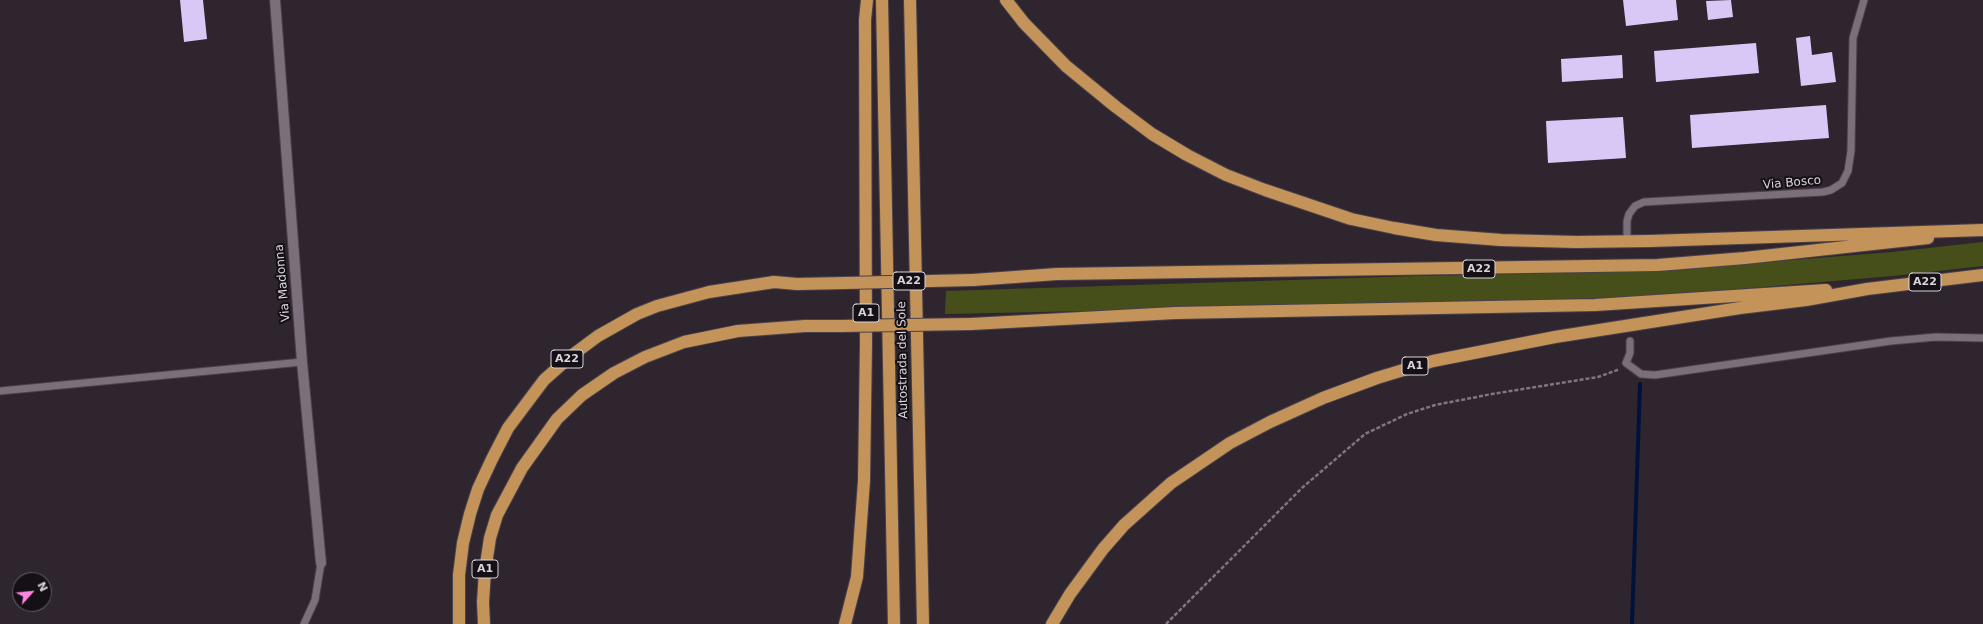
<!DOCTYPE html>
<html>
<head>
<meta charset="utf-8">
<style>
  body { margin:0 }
  #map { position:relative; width:1983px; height:624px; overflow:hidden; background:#2f252f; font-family:"DejaVu Sans",sans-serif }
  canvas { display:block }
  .north { position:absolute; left:12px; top:572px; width:40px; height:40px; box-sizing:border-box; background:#141015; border:1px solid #635e64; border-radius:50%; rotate:63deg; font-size:11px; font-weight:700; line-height:16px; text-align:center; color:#dad4da }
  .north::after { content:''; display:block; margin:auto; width:14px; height:18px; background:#fe85e0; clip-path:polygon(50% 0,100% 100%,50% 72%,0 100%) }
</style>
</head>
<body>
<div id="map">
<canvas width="1983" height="624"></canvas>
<div class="north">N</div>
</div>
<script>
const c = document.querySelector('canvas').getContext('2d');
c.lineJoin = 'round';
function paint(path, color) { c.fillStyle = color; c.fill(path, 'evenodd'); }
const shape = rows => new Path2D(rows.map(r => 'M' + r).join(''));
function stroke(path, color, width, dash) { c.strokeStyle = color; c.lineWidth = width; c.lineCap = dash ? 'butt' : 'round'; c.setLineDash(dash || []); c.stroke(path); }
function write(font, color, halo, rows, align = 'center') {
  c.font = font + ' "DejaVu Sans",sans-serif'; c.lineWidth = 4; c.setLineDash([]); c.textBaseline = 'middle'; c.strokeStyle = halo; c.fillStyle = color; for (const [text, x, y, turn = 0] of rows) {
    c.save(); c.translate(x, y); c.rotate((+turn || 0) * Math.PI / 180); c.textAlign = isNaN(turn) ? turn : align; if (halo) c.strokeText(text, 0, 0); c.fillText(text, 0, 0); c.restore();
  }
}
paint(shape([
  [1983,242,1983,266,1893,276,1657,296,1418,304,945,314,946,291,1417,276,1654,271,1892,252]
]), '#464e1a');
stroke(shape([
  [1632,624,1640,384]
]), '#00123c', 4);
paint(shape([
  [180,0,203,0,207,39,184,42],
  [1623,0,1676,0,1678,20,1626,26],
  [1731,0,1733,17,1708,20,1706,1],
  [1810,36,1812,55,1832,52,1836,82,1801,86,1796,38],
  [1756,43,1759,73,1656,82,1654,51],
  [1622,55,1623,78,1562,82,1561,59],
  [1826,105,1829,138,1692,148,1690,115],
  [1623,117,1626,158,1548,163,1546,121]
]), '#d9c8f6');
const service = shape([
  [1627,234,1627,221,1629,214,1635,206,1644,202,1823,192,1831,190,1842,183,1848,171,1851,151,1853,38,1864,0],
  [1630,341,1630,353,1626,363,1641,374,1655,375,1891,341,1936,337,1983,338],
  [0,391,302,362],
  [304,624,315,600,321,563]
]);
const minor = shape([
  [275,0,302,362,321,563]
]);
const motorway = shape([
  [882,0,894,624],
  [910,0,923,624],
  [1006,0,1024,23,1066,66,1116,107,1152,134,1187,155,1226,175,1265,190,1351,219,1394,228,1436,235,1501,240,1576,242,1650,241,1983,230],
  [973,280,1057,274,1658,265,1745,258,1928,238],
  [971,324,1175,313,1595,305,1826,290],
  [459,624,459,575,463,543,470,514,478,489,492,459,508,428,544,380,571,356,598,336,637,314,657,306,709,292,774,282,797,284,845,283],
  [484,624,483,602,485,571,490,538,497,515,522,468,557,419,582,395,614,373,645,357,684,342,738,331,805,326,841,326],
  [845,624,857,577,864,481,866,343,865,20,867,0],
  [1052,624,1070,594,1103,549,1124,525,1171,483,1230,443,1270,422,1323,398,1377,378,1433,361,1555,337,1740,308,1806,300,1867,289,1983,275]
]);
stroke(service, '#4a414a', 9);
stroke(minor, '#4a414a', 12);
stroke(motorway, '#4a414a', 14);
stroke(shape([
  [1166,624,1303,487,1365,434,1407,414,1435,405,1492,394,1598,377,1620,369]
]), '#7f767f', 2.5, [4, 2]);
stroke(service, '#7b6f7b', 7);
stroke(minor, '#7b6f7b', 10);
stroke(motorway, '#c39359', 12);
const motorwayBridge = shape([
  [845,283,973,280],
  [841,326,971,324]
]);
stroke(motorwayBridge, '#4a414a', 14, []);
stroke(motorwayBridge, '#c39359', 12);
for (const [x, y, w] of [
  [1479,269,32],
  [909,281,32],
  [1925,282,32],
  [866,313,26],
  [567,359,32],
  [1415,366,26],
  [485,569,26]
]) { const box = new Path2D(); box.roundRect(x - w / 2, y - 9, w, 18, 3); c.fillStyle = '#141015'; c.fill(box); stroke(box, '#dad4da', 1); }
write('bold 11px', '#dad4da', null, [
  ["A22",1479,269],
  ["A22",909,281],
  ["A22",1925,282],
  ["A1",866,313],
  ["A22",567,359],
  ["A1",1415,366],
  ["A1",485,569]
]);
write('12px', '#dad4da', '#141015', [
  ["Via Bosco",1792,183,-5],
  ["Via Madonna",283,283,-95],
  ["Autostrada del Sole",903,360,-91]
]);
</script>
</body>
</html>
